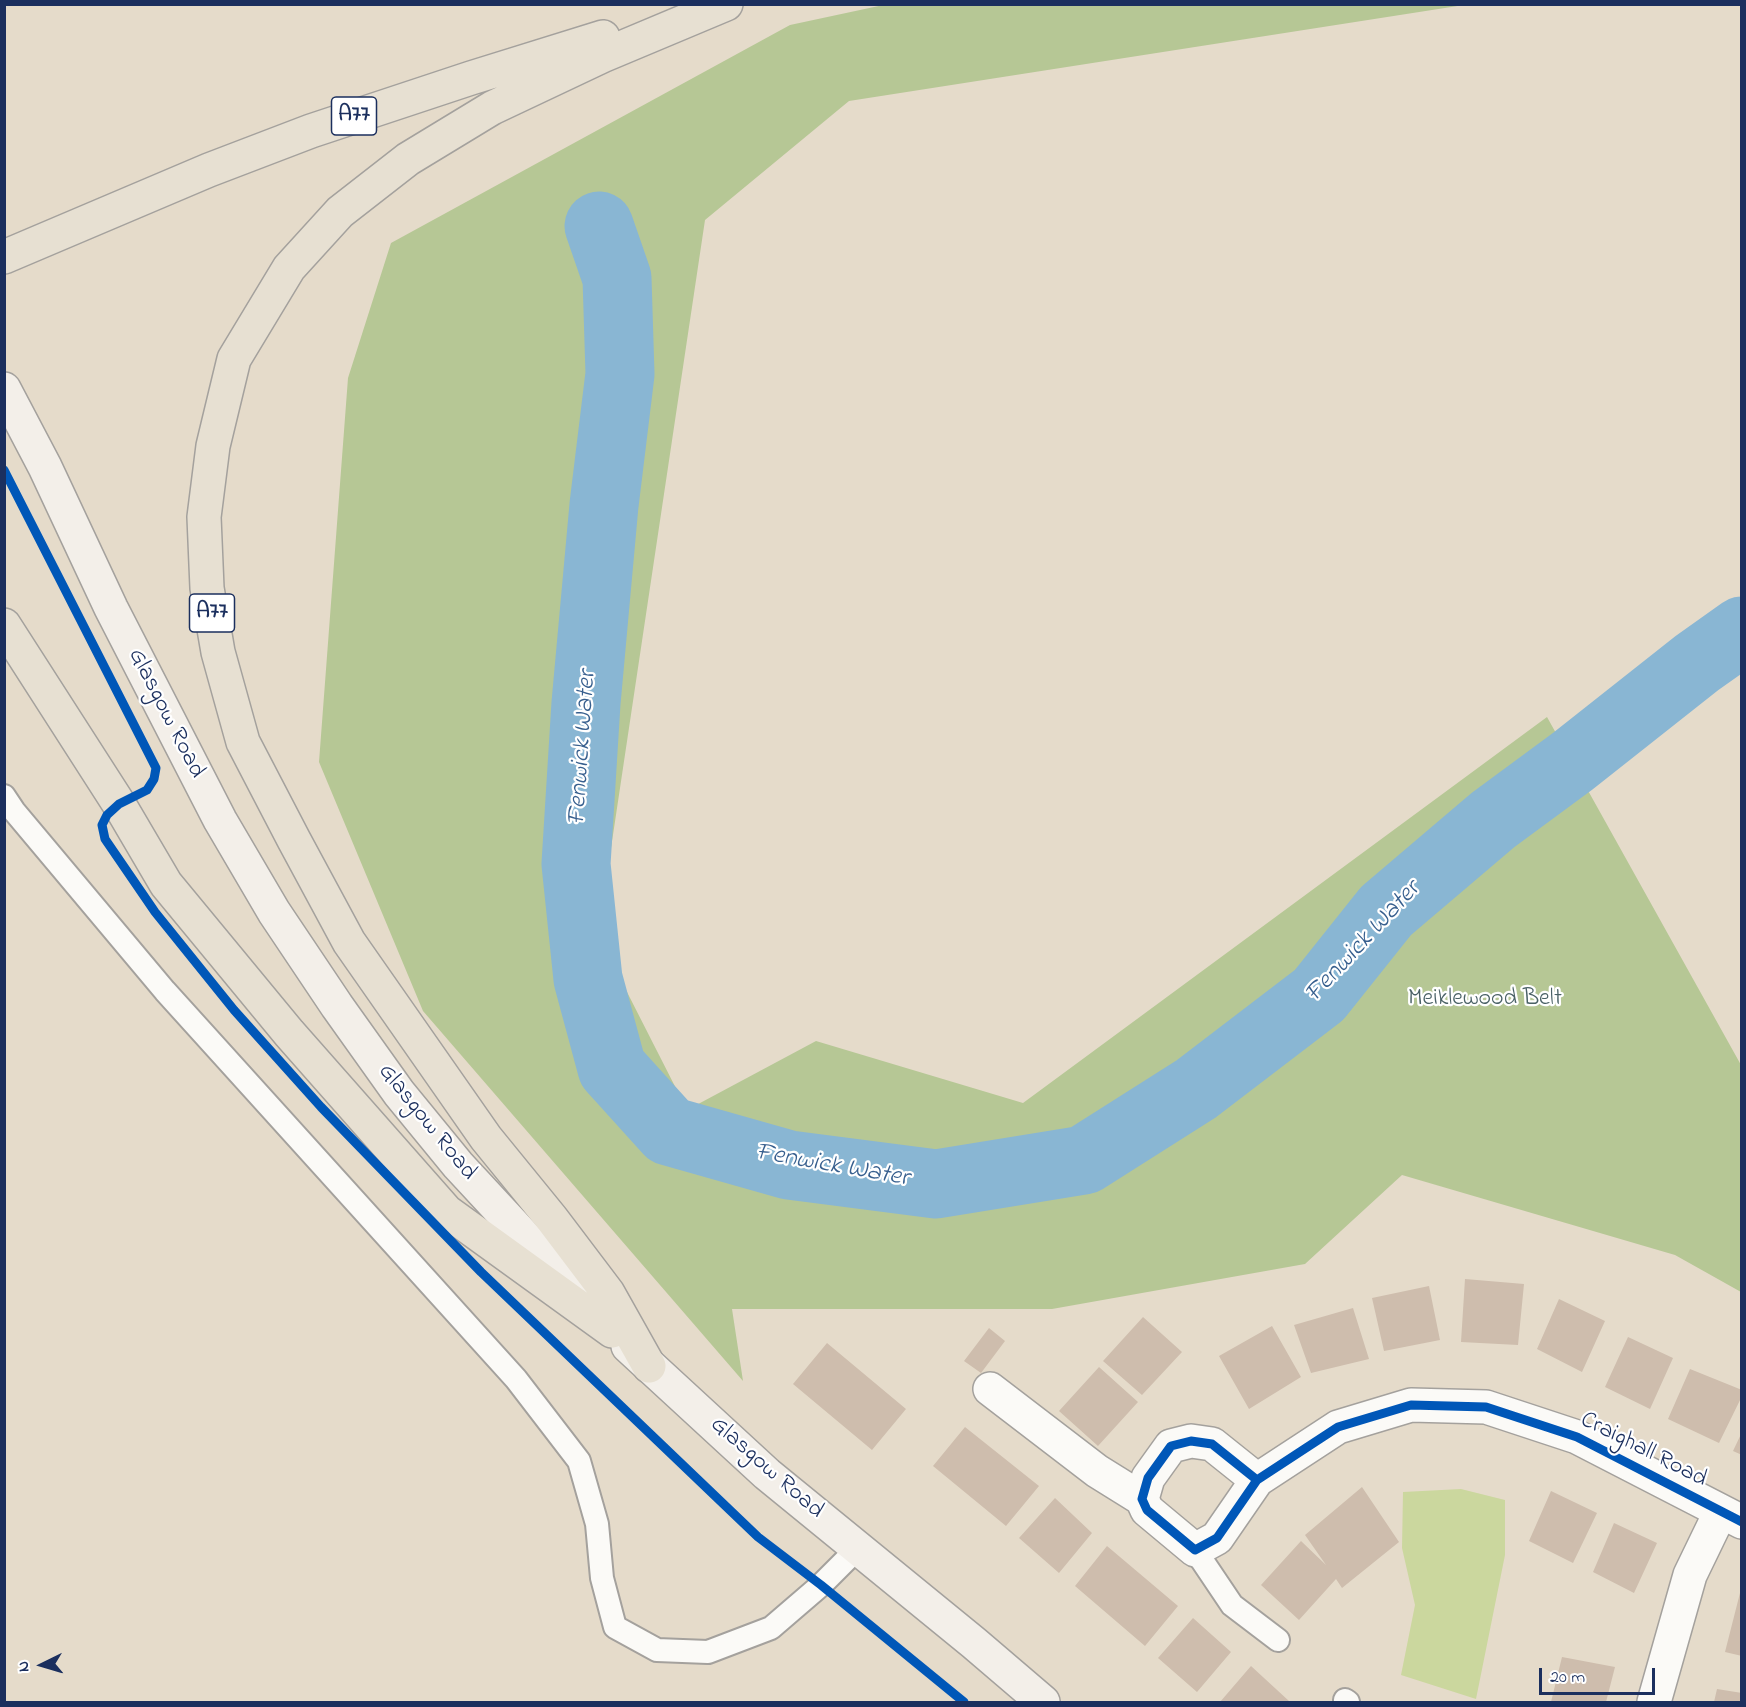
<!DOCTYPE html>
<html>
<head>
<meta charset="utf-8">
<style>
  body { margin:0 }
  #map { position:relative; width:1746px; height:1707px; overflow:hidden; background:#e5dbca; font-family:"Indie Flower",sans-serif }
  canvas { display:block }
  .frame { position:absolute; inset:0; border:6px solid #1b2f5e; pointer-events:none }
  .north { position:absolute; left:12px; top:1635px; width:60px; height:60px; -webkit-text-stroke:4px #fff; paint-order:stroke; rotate:265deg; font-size:16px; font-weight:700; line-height:24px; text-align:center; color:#1b2f5e }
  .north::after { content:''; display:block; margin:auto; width:21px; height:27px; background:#1b2f5e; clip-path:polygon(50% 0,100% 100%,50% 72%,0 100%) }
  .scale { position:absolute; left:1539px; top:1668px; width:116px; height:27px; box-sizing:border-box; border:3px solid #1b2f5e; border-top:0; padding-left:8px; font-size:18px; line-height:21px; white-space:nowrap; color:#1b2f5e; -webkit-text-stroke:4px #fff; paint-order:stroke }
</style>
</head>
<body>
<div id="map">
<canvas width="1746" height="1707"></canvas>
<div class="frame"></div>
<div class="north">N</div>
<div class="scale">20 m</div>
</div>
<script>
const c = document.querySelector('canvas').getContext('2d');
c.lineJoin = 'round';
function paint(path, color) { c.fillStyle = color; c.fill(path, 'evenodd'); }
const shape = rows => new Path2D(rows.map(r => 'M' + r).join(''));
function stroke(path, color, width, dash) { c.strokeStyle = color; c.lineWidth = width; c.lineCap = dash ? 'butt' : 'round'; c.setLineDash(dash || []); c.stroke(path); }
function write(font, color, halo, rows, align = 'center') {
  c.font = font + ' "Indie Flower",sans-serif'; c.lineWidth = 4.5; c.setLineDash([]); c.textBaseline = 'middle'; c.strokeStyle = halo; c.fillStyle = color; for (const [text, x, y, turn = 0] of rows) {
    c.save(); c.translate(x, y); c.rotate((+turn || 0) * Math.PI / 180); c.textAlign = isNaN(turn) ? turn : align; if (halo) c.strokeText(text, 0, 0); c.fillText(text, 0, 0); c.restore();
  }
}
paint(shape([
  [1461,1489,1505,1500,1505,1555,1476,1699,1401,1675,1415,1605,1402,1548,1403,1492]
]), '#cbd79e');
paint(shape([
  [888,4,1464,5,849,101,705,220,598,935,687,1110,816,1041,1023,1103,1547,717,1741,1065,1741,1292,1675,1255,1402,1175,1305,1264,1052,1309,732,1309,743,1381,423,1011,319,762,348,378,391,243,790,25]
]), '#b6c795');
stroke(shape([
  [599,226,617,278,620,374,604,505,586,703,576,864,588,979,612,1068,669,1131,789,1165,936,1184,1084,1160,1196,1089,1319,995,1386,911,1493,820,1573,761,1697,663,1742,631]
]), '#89b6d3', 69);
paint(shape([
  [1465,1279,1524,1284,1518,1345,1461,1342],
  [1429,1286,1440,1340,1384,1351,1372,1298],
  [1559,1299,1605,1321,1582,1372,1537,1349],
  [1353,1308,1369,1359,1311,1373,1294,1325],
  [1143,1317,1182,1352,1142,1395,1103,1361],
  [1272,1326,1301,1377,1249,1409,1219,1356],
  [989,1328,1005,1341,981,1373,964,1361],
  [1628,1337,1673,1358,1650,1409,1605,1387],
  [827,1343,906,1409,872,1450,793,1384],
  [1099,1367,1138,1402,1098,1446,1059,1411],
  [1690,1369,1742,1390,1742,1396,1719,1443,1668,1419],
  [965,1427,1039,1486,1006,1526,933,1466],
  [1742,1432,1742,1455,1733,1451],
  [1362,1487,1399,1542,1342,1588,1336,1579,1299,1620,1261,1585,1301,1541,1326,1565,1305,1535],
  [1551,1491,1597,1513,1573,1563,1529,1541],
  [1055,1498,1092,1533,1059,1573,1019,1538],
  [1614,1523,1657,1543,1634,1593,1593,1572],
  [1107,1546,1178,1606,1145,1646,1075,1586],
  [1741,1589,1742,1589,1742,1656,1725,1652],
  [1193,1618,1231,1652,1197,1692,1158,1658],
  [1562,1657,1615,1667,1606,1702,1551,1702],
  [1251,1666,1289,1701,1288,1702,1220,1702],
  [1717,1689,1742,1693,1742,1702,1714,1702]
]), '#cebdad');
const lane = shape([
  [4,796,14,811,165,991,516,1379,579,1461,597,1524,602,1578,615,1627,657,1650,708,1652,771,1628,821,1585,859,1547],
  [1195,1550,1232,1605,1278,1640],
  [1345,1700,1348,1702]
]);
const street = shape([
  [990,1389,1097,1471,1142,1499],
  [1257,1480,1212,1444,1191,1441,1171,1446,1148,1478,1142,1499,1147,1510,1195,1550,1217,1538,1257,1480,1338,1427,1411,1405,1486,1407,1577,1437,1742,1522],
  [1654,1702,1690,1575,1720,1513]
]);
const secondary = shape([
  [4,389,45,467,111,608,220,820,274,912,337,1006,399,1093,458,1165,586,1303],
  [628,1346,767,1474,974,1643,1043,1702]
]);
const highway = shape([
  [4,257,209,170,311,131,471,78,603,37],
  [4,625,119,804,166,884,289,1033,446,1211,612,1331],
  [649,1366,608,1293,552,1219,486,1138,349,942,294,840,243,742,218,652,207,588,204,517,213,446,234,359,289,268,340,212,408,159,492,108,602,56,726,4]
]);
stroke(lane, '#a4a19d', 26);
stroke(street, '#a4a19d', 36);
stroke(secondary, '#a4a19d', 36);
stroke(highway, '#a4a19d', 36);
stroke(lane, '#fbfaf7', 22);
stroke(street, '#fbfaf7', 33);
stroke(secondary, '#f3efe9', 33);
stroke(highway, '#e7e0d2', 33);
stroke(shape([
  [4,470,156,768,154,779,147,790,119,804,107,815,102,825,105,839,155,912,234,1010,321,1107,481,1272,758,1537,821,1585,964,1702],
  [1257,1480,1212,1444,1191,1441,1171,1446,1148,1478,1142,1499,1147,1510,1195,1550,1217,1538,1257,1480,1338,1427,1411,1405,1486,1407,1577,1437,1742,1522]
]), '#0057b8', 9);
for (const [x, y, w] of [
  [354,116,45],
  [212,613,45]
]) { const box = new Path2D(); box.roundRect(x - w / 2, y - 19, w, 38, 4.5); c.fillStyle = '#fff'; c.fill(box); stroke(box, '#1b2f5e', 1.5); }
write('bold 22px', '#1b2f5e', null, [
  ["A77",354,116],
  ["A77",212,613]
]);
write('24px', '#1b2f5e', '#fff', [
  ["Glasgow Road",165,714,63],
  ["Glasgow Road",426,1123,51],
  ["Craighall Road",1643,1451,27],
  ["Glasgow Road",766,1469,41]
]);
write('24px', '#4a6166', '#fff', [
  ["Meiklewood Belt",1485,1000]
]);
write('italic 26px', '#375f8e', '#fff', [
  ["Fenwick Water",584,748,-86],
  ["Fenwick Water",1364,943,-47],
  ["Fenwick Water",832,1167,10]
]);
</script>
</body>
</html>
